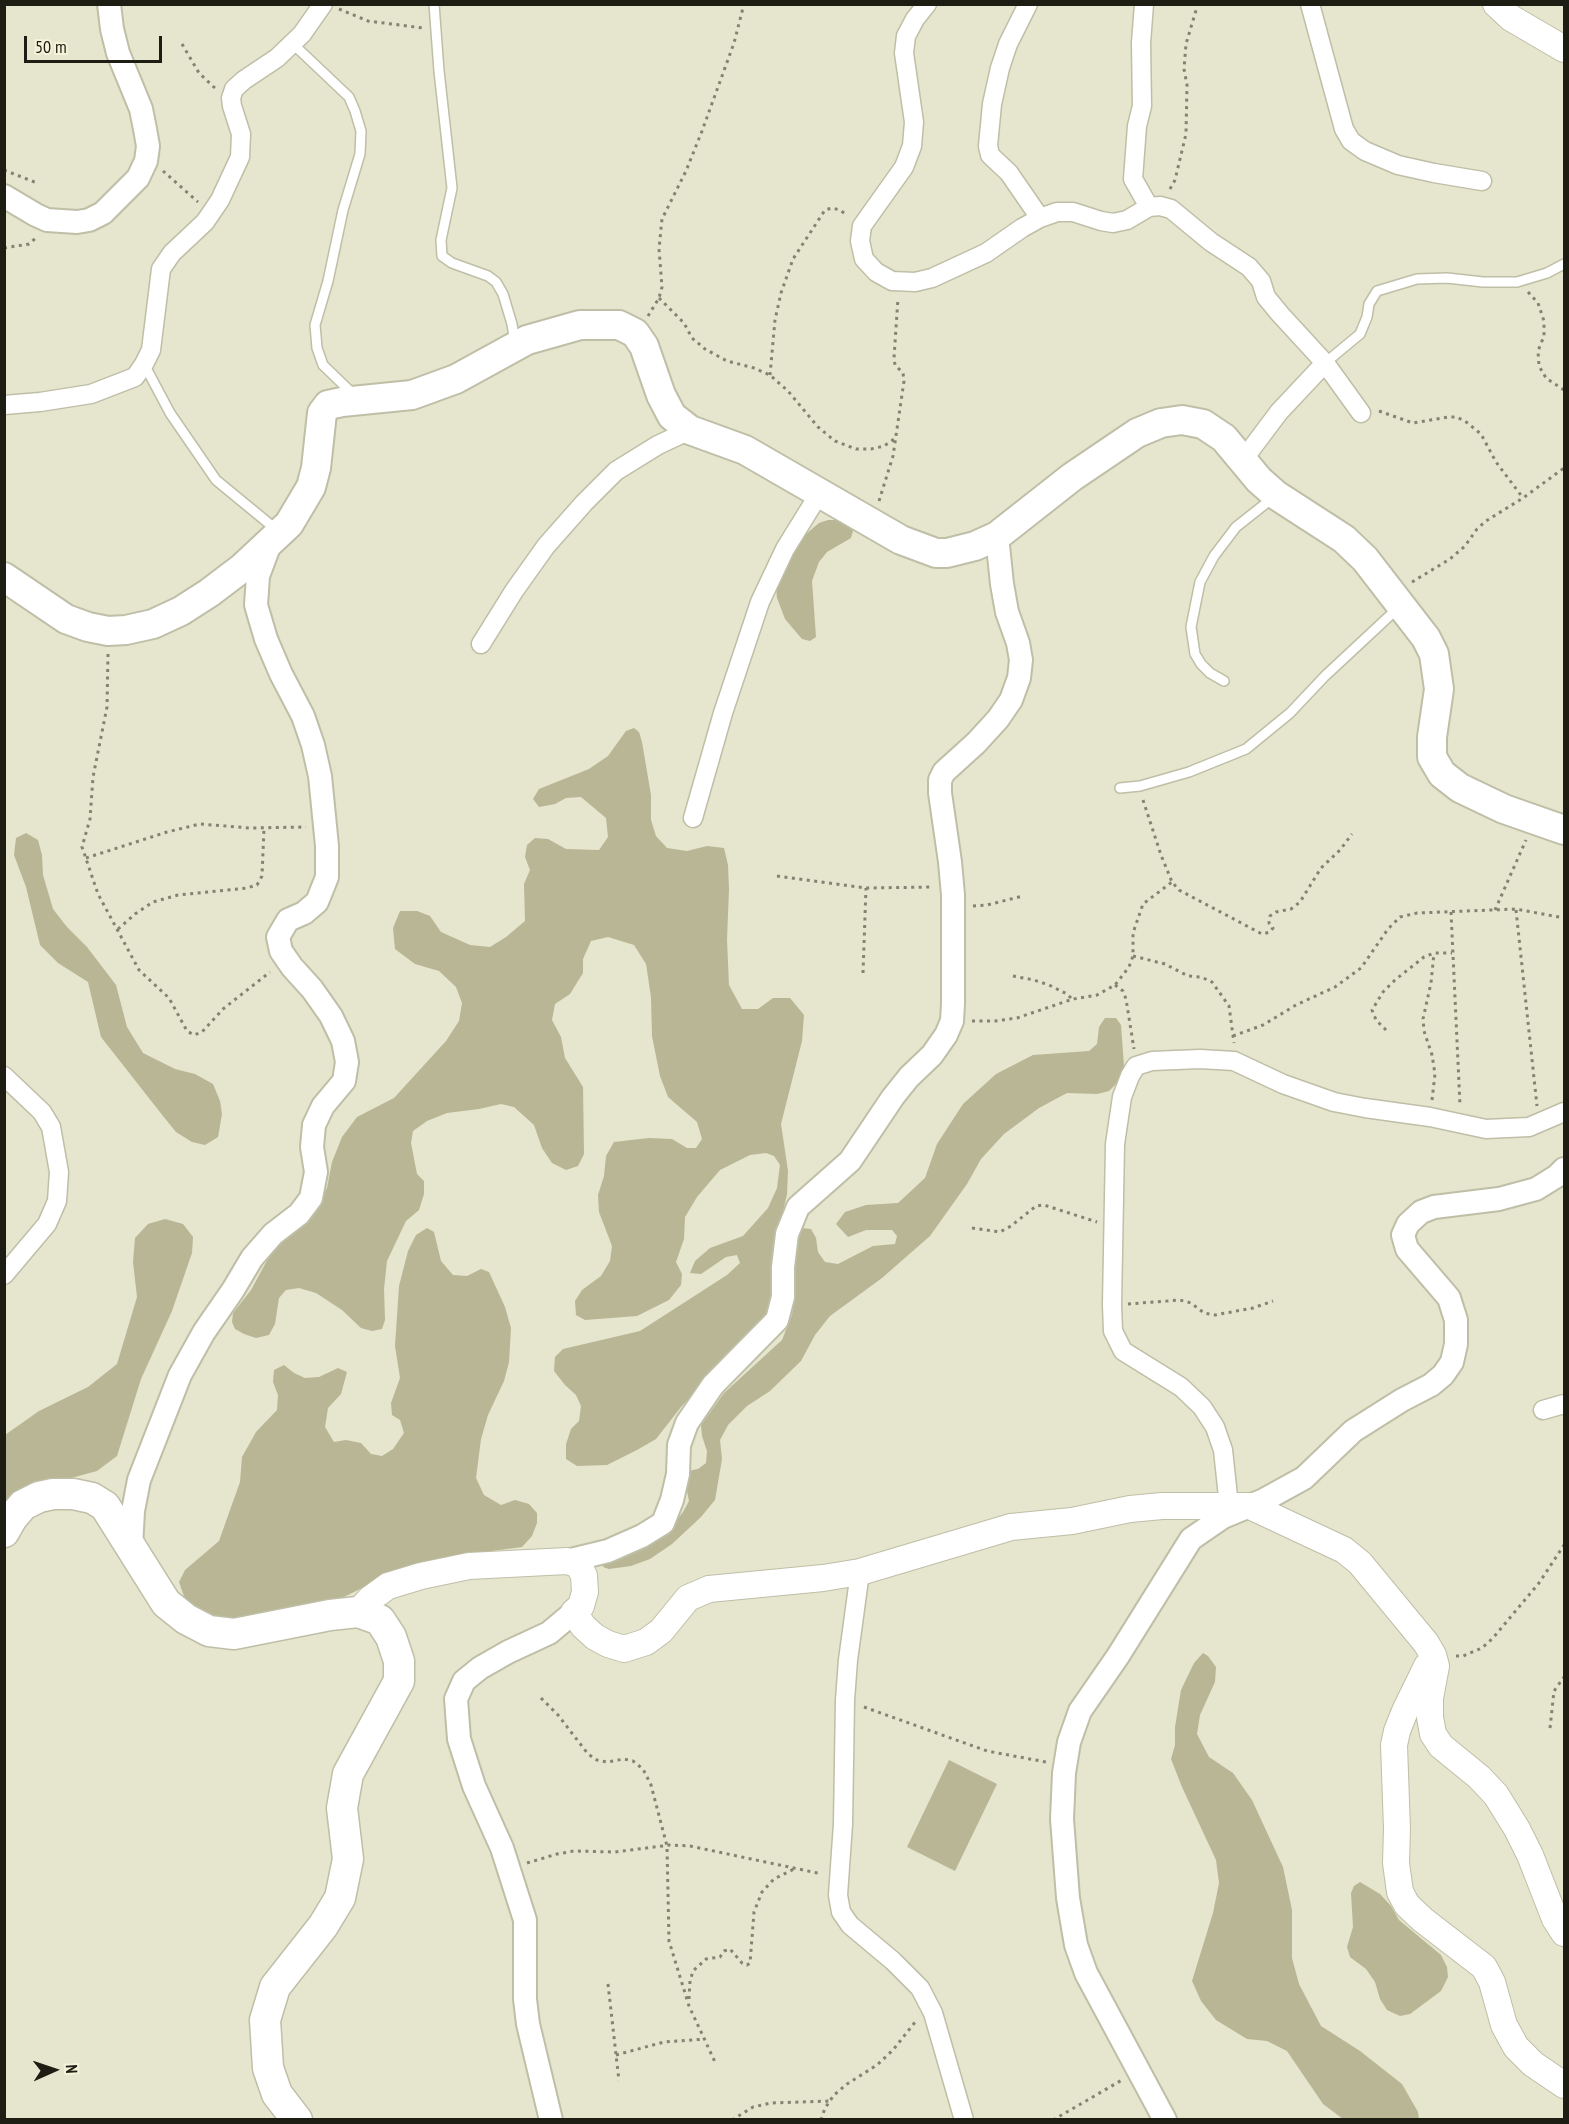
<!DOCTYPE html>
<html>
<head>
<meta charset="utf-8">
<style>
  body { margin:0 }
  #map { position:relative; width:1569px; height:2124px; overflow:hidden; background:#e6e5cd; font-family:"PT Sans Narrow",sans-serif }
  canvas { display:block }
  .frame { position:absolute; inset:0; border:6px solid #1d1d14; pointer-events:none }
  .north { position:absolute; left:24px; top:2040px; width:60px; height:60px; -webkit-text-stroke:4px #f4f3da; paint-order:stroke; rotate:87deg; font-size:16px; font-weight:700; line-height:24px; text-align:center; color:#1d1d14 }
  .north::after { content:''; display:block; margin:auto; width:21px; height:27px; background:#1d1d14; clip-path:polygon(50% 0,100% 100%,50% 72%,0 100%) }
  .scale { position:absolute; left:24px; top:36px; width:138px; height:27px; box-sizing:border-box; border:3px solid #1d1d14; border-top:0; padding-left:8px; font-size:18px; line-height:21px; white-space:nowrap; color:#1d1d14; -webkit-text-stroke:4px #f4f3da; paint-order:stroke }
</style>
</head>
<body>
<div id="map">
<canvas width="1569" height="2124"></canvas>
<div class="frame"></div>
<div class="north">N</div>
<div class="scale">50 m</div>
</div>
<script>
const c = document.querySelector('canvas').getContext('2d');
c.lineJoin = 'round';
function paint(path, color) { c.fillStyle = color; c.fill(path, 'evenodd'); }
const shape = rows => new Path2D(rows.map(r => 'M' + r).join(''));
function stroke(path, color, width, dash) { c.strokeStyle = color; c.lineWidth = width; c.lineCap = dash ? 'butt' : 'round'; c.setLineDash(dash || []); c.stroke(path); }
paint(shape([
  [828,520,840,520,850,524,853,531,851,538,827,552,819,562,812,581,816,637,810,641,802,639,785,619,777,598,776,587,785,563,806,534,819,523],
  [634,728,639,732,642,742,651,795,651,820,656,836,667,848,687,851,707,846,724,848,728,865,729,889,727,940,729,985,742,1009,758,1009,773,998,790,998,804,1015,802,1041,781,1124,788,1171,787,1194,776,1242,771,1304,766,1318,681,1407,656,1439,637,1450,607,1465,577,1466,566,1459,566,1444,571,1429,579,1421,581,1406,576,1395,565,1385,554,1371,555,1357,563,1349,640,1331,727,1275,740,1263,737,1255,726,1257,701,1274,690,1273,695,1261,710,1248,743,1236,768,1208,777,1188,780,1165,774,1156,766,1153,750,1155,720,1170,697,1197,685,1217,684,1239,676,1262,682,1274,681,1285,669,1300,637,1316,585,1320,576,1315,575,1301,582,1290,601,1276,610,1261,612,1246,599,1212,598,1195,604,1176,606,1156,614,1142,649,1138,672,1139,687,1148,696,1148,702,1139,697,1122,668,1097,660,1076,652,1036,651,997,646,964,634,945,608,937,591,941,583,959,583,973,570,994,555,1004,552,1020,561,1037,565,1058,583,1087,584,1154,578,1166,566,1170,552,1163,542,1148,534,1125,514,1107,501,1104,479,1109,447,1113,427,1121,413,1131,411,1143,417,1174,424,1181,424,1194,419,1210,406,1221,387,1261,384,1289,385,1320,382,1329,372,1331,361,1328,342,1310,316,1293,299,1288,286,1290,279,1298,275,1324,269,1335,256,1338,244,1334,235,1329,232,1322,233,1313,251,1290,270,1255,316,1207,327,1188,332,1162,342,1137,357,1117,394,1098,446,1041,459,1021,462,1003,456,987,439,971,415,964,395,949,393,928,400,911,417,911,430,916,441,932,470,945,490,947,506,937,525,921,524,884,530,870,525,857,527,845,535,838,548,839,566,849,599,850,608,837,606,818,581,797,566,798,555,804,539,807,533,799,539,789,589,769,608,756,626,731],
  [26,833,38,840,42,855,43,875,53,909,67,927,87,947,116,985,127,1027,143,1053,175,1069,195,1074,213,1084,220,1101,222,1114,218,1137,205,1145,192,1142,176,1132,163,1116,101,1037,88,982,58,963,40,945,26,887,14,855,16,838],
  [1105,1018,1116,1018,1121,1025,1124,1066,1117,1083,1109,1091,1097,1094,1067,1093,1039,1108,1004,1134,981,1159,967,1184,930,1236,882,1278,830,1316,815,1335,801,1361,770,1391,747,1406,728,1425,720,1440,722,1459,715,1500,701,1517,672,1544,650,1559,631,1566,609,1569,603,1567,605,1562,670,1529,683,1512,689,1501,685,1481,688,1471,698,1469,706,1463,707,1451,702,1436,701,1425,724,1393,782,1340,792,1315,796,1281,796,1237,801,1228,811,1229,816,1238,818,1252,825,1262,838,1264,873,1246,895,1244,897,1236,892,1230,866,1230,848,1237,836,1224,845,1212,866,1205,898,1203,925,1178,937,1144,963,1104,996,1074,1033,1055,1089,1051,1097,1044,1099,1027],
  [165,1219,183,1224,193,1237,192,1253,172,1311,141,1379,117,1456,97,1471,12,1494,5,1504,5,1435,39,1411,88,1387,117,1364,137,1297,133,1262,135,1238,148,1224],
  [427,1228,434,1232,441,1261,453,1275,467,1276,481,1269,489,1272,505,1307,511,1328,509,1362,504,1381,488,1415,481,1439,476,1478,484,1495,501,1505,515,1500,529,1504,537,1513,537,1523,532,1536,522,1547,484,1552,407,1572,366,1586,334,1602,245,1621,217,1619,196,1612,185,1599,179,1582,185,1570,219,1541,240,1482,242,1457,256,1432,277,1410,278,1395,273,1382,274,1370,284,1365,294,1373,305,1378,319,1377,338,1368,347,1372,341,1394,328,1408,325,1427,334,1442,346,1440,361,1443,371,1454,382,1456,393,1449,404,1433,400,1420,392,1415,391,1403,400,1378,395,1346,399,1286,408,1251,416,1235],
  [1203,1653,1208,1656,1216,1667,1215,1682,1200,1715,1197,1734,1209,1757,1233,1773,1252,1800,1283,1867,1292,1910,1292,1958,1299,1984,1321,2026,1360,2051,1402,2084,1418,2112,1419,2119,1343,2119,1323,2104,1287,2051,1267,2041,1247,2039,1216,2020,1201,2001,1192,1981,1213,1913,1219,1883,1216,1860,1182,1787,1171,1759,1175,1745,1175,1727,1181,1690,1194,1663],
  [949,1760,997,1784,955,1871,907,1847],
  [1360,1882,1380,1894,1391,1906,1399,1920,1441,1955,1447,1967,1448,1977,1441,1991,1410,2014,1400,2016,1387,2010,1380,1999,1375,1982,1366,1969,1350,1957,1347,1947,1353,1927,1351,1893,1354,1886]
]), '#b8b695');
const service = shape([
  [434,4,439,71,452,188,441,240,442,256,452,263,488,276,496,282,503,294,512,324,515,343],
  [292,43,349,97,355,111,361,131,360,154,343,210,328,281,315,325,317,348,323,365,355,396],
  [1325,363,1360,334,1367,317,1369,304,1377,291,1417,279,1447,278,1483,282,1517,282,1547,273,1564,264],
  [144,364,170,413,216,480,278,531],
  [1224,681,1210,673,1201,664,1195,654,1191,627,1200,582,1214,556,1236,527,1274,497],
  [1120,788,1140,786,1189,772,1246,749,1290,713,1325,676,1398,608]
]);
const minor = shape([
  [927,4,915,19,906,36,904,53,914,122,912,146,904,167,862,226,860,241,864,259,876,272,892,281,915,282,932,278,986,253,1022,228,1040,218,1057,212,1073,212,1101,221,1113,223,1127,220,1149,207,1160,206,1171,209,1211,242,1249,267,1261,281,1266,297,1280,314,1325,363,1361,413],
  [1028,4,1008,44,1000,68,992,104,988,146,990,155,1009,173,1040,218],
  [1144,4,1141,43,1142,106,1137,126,1133,179,1149,207],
  [1310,4,1344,129,1351,141,1365,151,1398,165,1434,173,1482,181],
  [4,405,40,402,91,394,135,377,144,364,151,350,161,269,172,253,205,222,220,200,240,157,241,134,232,106,231,98,234,89,244,80,277,58,302,34,323,4],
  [1243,460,1279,412,1325,363],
  [481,644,514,591,546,546,584,503,616,471,658,445,690,430],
  [693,818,723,713,760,602,785,549,819,494],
  [4,1076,42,1112,51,1127,59,1172,57,1201,47,1224,4,1275],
  [1543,1410,1564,1404],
  [1229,1506,1223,1450,1215,1427,1202,1407,1181,1387,1123,1351,1113,1331,1112,1305,1115,1144,1122,1097,1130,1076,1136,1066,1152,1061,1200,1059,1234,1061,1283,1084,1334,1102,1365,1108,1430,1117,1486,1129,1529,1127,1564,1112],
  [860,1572,848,1660,845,1700,843,1824,838,1895,841,1912,850,1925,893,1961,920,1988,933,2013,964,2120]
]);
const tertiary = shape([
  [4,196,36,215,47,220,77,222,89,220,103,213,138,178,146,161,148,146,145,129,141,109,118,53,112,29,109,4],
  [131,1547,133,1511,139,1480,180,1375,204,1332,233,1290,252,1258,273,1234,299,1214,311,1198,316,1172,312,1147,314,1125,323,1106,344,1081,347,1062,343,1041,331,1016,312,989,292,967,281,951,278,937,288,920,304,913,317,902,327,877,327,846,320,776,313,745,303,716,281,674,266,639,256,605,258,576,270,544],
  [567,1561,608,1551,642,1536,663,1523,672,1500,678,1474,679,1445,687,1423,713,1385,777,1320,783,1297,783,1267,787,1234,798,1207,850,1161,893,1097,909,1077,932,1055,946,1035,952,1021,953,1004,953,895,950,862,940,793,940,780,944,772,976,743,998,719,1011,700,1019,678,1021,660,1018,643,1007,612,1002,584,997,536],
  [551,2120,528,2024,525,1999,525,1920,502,1848,474,1786,459,1739,456,1699,464,1681,480,1668,508,1652,549,1633,574,1612],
  [1165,2120,1086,1973,1076,1945,1068,1898,1062,1819,1064,1773,1069,1742,1080,1711,1118,1656,1191,1539,1223,1517,1264,1500,1304,1478,1353,1431,1402,1400,1431,1385,1443,1375,1452,1362,1456,1344,1456,1320,1449,1298,1407,1249,1403,1235,1408,1224,1421,1212,1434,1207,1499,1199,1536,1189,1557,1176,1564,1169]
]);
const secondary = shape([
  [1496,4,1511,18,1564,49],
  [358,1612,370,1599,388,1586,421,1576,469,1566,567,1561,579,1565,584,1576,585,1592,581,1606,574,1612,583,1626,595,1637,608,1644,624,1649,646,1642,661,1631,688,1598,709,1589,823,1578,860,1572,1011,1527,1072,1521,1130,1509,1162,1506,1250,1506,1344,1550,1360,1563,1426,1643,1433,1655,1436,1666,1430,1698,1430,1717,1433,1734,1441,1746,1479,1777,1496,1795,1517,1829,1530,1855,1555,1919,1564,1933],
  [1427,1666,1405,1711,1397,1731,1394,1745,1397,1829,1396,1863,1400,1892,1407,1905,1423,1920,1484,1967,1492,1982,1504,2025,1516,2047,1533,2064,1564,2085]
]);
const primary = shape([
  [4,577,66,619,88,627,108,631,126,630,153,624,181,611,209,593,242,568,289,524,311,487,316,468,322,413,328,405,342,402,412,395,456,379,527,340,580,325,619,325,635,333,644,346,661,395,672,416,690,430,745,450,901,540,936,553,947,553,975,546,997,536,1072,477,1137,433,1161,423,1182,420,1203,424,1224,438,1259,480,1276,495,1344,539,1365,559,1426,638,1434,654,1439,689,1432,737,1432,757,1442,774,1460,788,1504,809,1564,830]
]);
const trunk = shape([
  [4,1532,12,1518,23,1505,39,1497,53,1494,73,1494,92,1498,105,1506,166,1603,186,1619,209,1631,234,1634,330,1615,358,1612,380,1620,391,1637,399,1661,399,1681,348,1774,342,1808,348,1859,340,1898,323,1926,275,1987,265,2020,268,2068,277,2094,297,2120]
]);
stroke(service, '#bfbea7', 12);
stroke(minor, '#bfbea7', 21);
stroke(tertiary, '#bfbea7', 26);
stroke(secondary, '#bfbea7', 28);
stroke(primary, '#bfbea7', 32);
stroke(trunk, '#bfbea7', 33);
stroke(shape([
  [339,9,368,21,423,28],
  [182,44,199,73,217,90],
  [4,170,37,183],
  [163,171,198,202],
  [1170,189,1175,180,1186,134,1187,85,1184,69,1186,44,1197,7],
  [4,248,29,244,37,237],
  [1528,292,1538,303,1544,321,1544,336,1538,351,1539,366,1546,378,1564,390],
  [659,298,684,323,692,338,705,349,727,361,754,368,770,375,788,391,818,427,835,441,856,449,871,449,884,446,897,437],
  [648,316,659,298,662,287,659,249,662,219,686,171,702,131,734,43,744,4],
  [770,375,775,320,781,293,793,259,825,210,832,208,840,210,847,215],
  [1379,411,1413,423,1448,417,1456,417,1465,421,1481,434,1496,462,1523,498],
  [879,501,893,456,904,381,903,373,895,365,894,358,898,298],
  [1412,582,1450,559,1465,546,1477,529,1486,521,1523,498,1564,468],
  [108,654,107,707,93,777,90,819,82,847,98,894,139,970,169,998,187,1031,194,1035,202,1032,223,1009,270,972],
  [1143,800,1161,855,1172,882,1179,890,1262,934,1270,932,1273,928,1269,923,1270,916,1276,912,1291,909,1300,902,1321,868,1340,850,1352,834],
  [86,858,167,832,200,824,250,828,306,827],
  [777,876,866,888,932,887],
  [973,906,987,905,1023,896],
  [1495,910,1526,840],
  [1516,910,1537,1106],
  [1451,912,1460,1105],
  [118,929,135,914,153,902,178,895,247,888,257,885,262,876,264,828],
  [1133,956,1165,964,1188,976,1201,977,1212,982,1229,1006,1234,1043],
  [863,973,866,888],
  [1013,976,1034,980,1049,985,1067,994,1072,999],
  [1115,985,1123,991,1126,999,1134,1049],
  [972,1021,995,1021,1017,1018,1073,999,1097,995,1115,985,1129,967,1133,956,1133,933,1143,904,1172,882],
  [1386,1030,1376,1020,1372,1010,1383,992,1395,980,1424,957,1434,953,1452,953],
  [1233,1036,1263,1025,1296,1005,1335,987,1361,968,1388,929,1400,917,1417,913,1516,909,1564,918],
  [1432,1100,1435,1074,1432,1055,1424,1031,1423,1019,1431,983,1434,953],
  [972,1228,1000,1232,1011,1226,1036,1206,1044,1205,1097,1222],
  [1128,1304,1180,1300,1191,1303,1204,1313,1215,1315,1253,1308,1273,1301],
  [1456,1656,1463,1656,1482,1648,1493,1638,1539,1583,1564,1545],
  [541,1698,558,1715,588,1754,597,1760,607,1762,624,1759,633,1761,643,1769,651,1785,667,1846,669,1941,689,2006,715,2062],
  [864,1707,987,1751,1046,1762],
  [1550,1728,1554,1691,1564,1677],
  [527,1863,557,1854,574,1851,615,1852,670,1845,690,1846,822,1874],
  [608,1984,619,2081],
  [689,1999,690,1981,693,1971,706,1959,720,1957,724,1951,730,1949,742,1963,747,1965,750,1963,754,1912,762,1892,774,1879,794,1869],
  [616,2055,664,2042,705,2039],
  [732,2120,753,2107,771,2103,830,2101],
  [821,2120,825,2108,834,2095,847,2084,877,2065,893,2050,916,2021],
  [1053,2120,1122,2080]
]), '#848373', 3, [3, 4.5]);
stroke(service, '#fff', 9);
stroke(minor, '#fff', 18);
stroke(tertiary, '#fff', 22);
stroke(secondary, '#fff', 26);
stroke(primary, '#fff', 28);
stroke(trunk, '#fff', 30);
</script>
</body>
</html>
